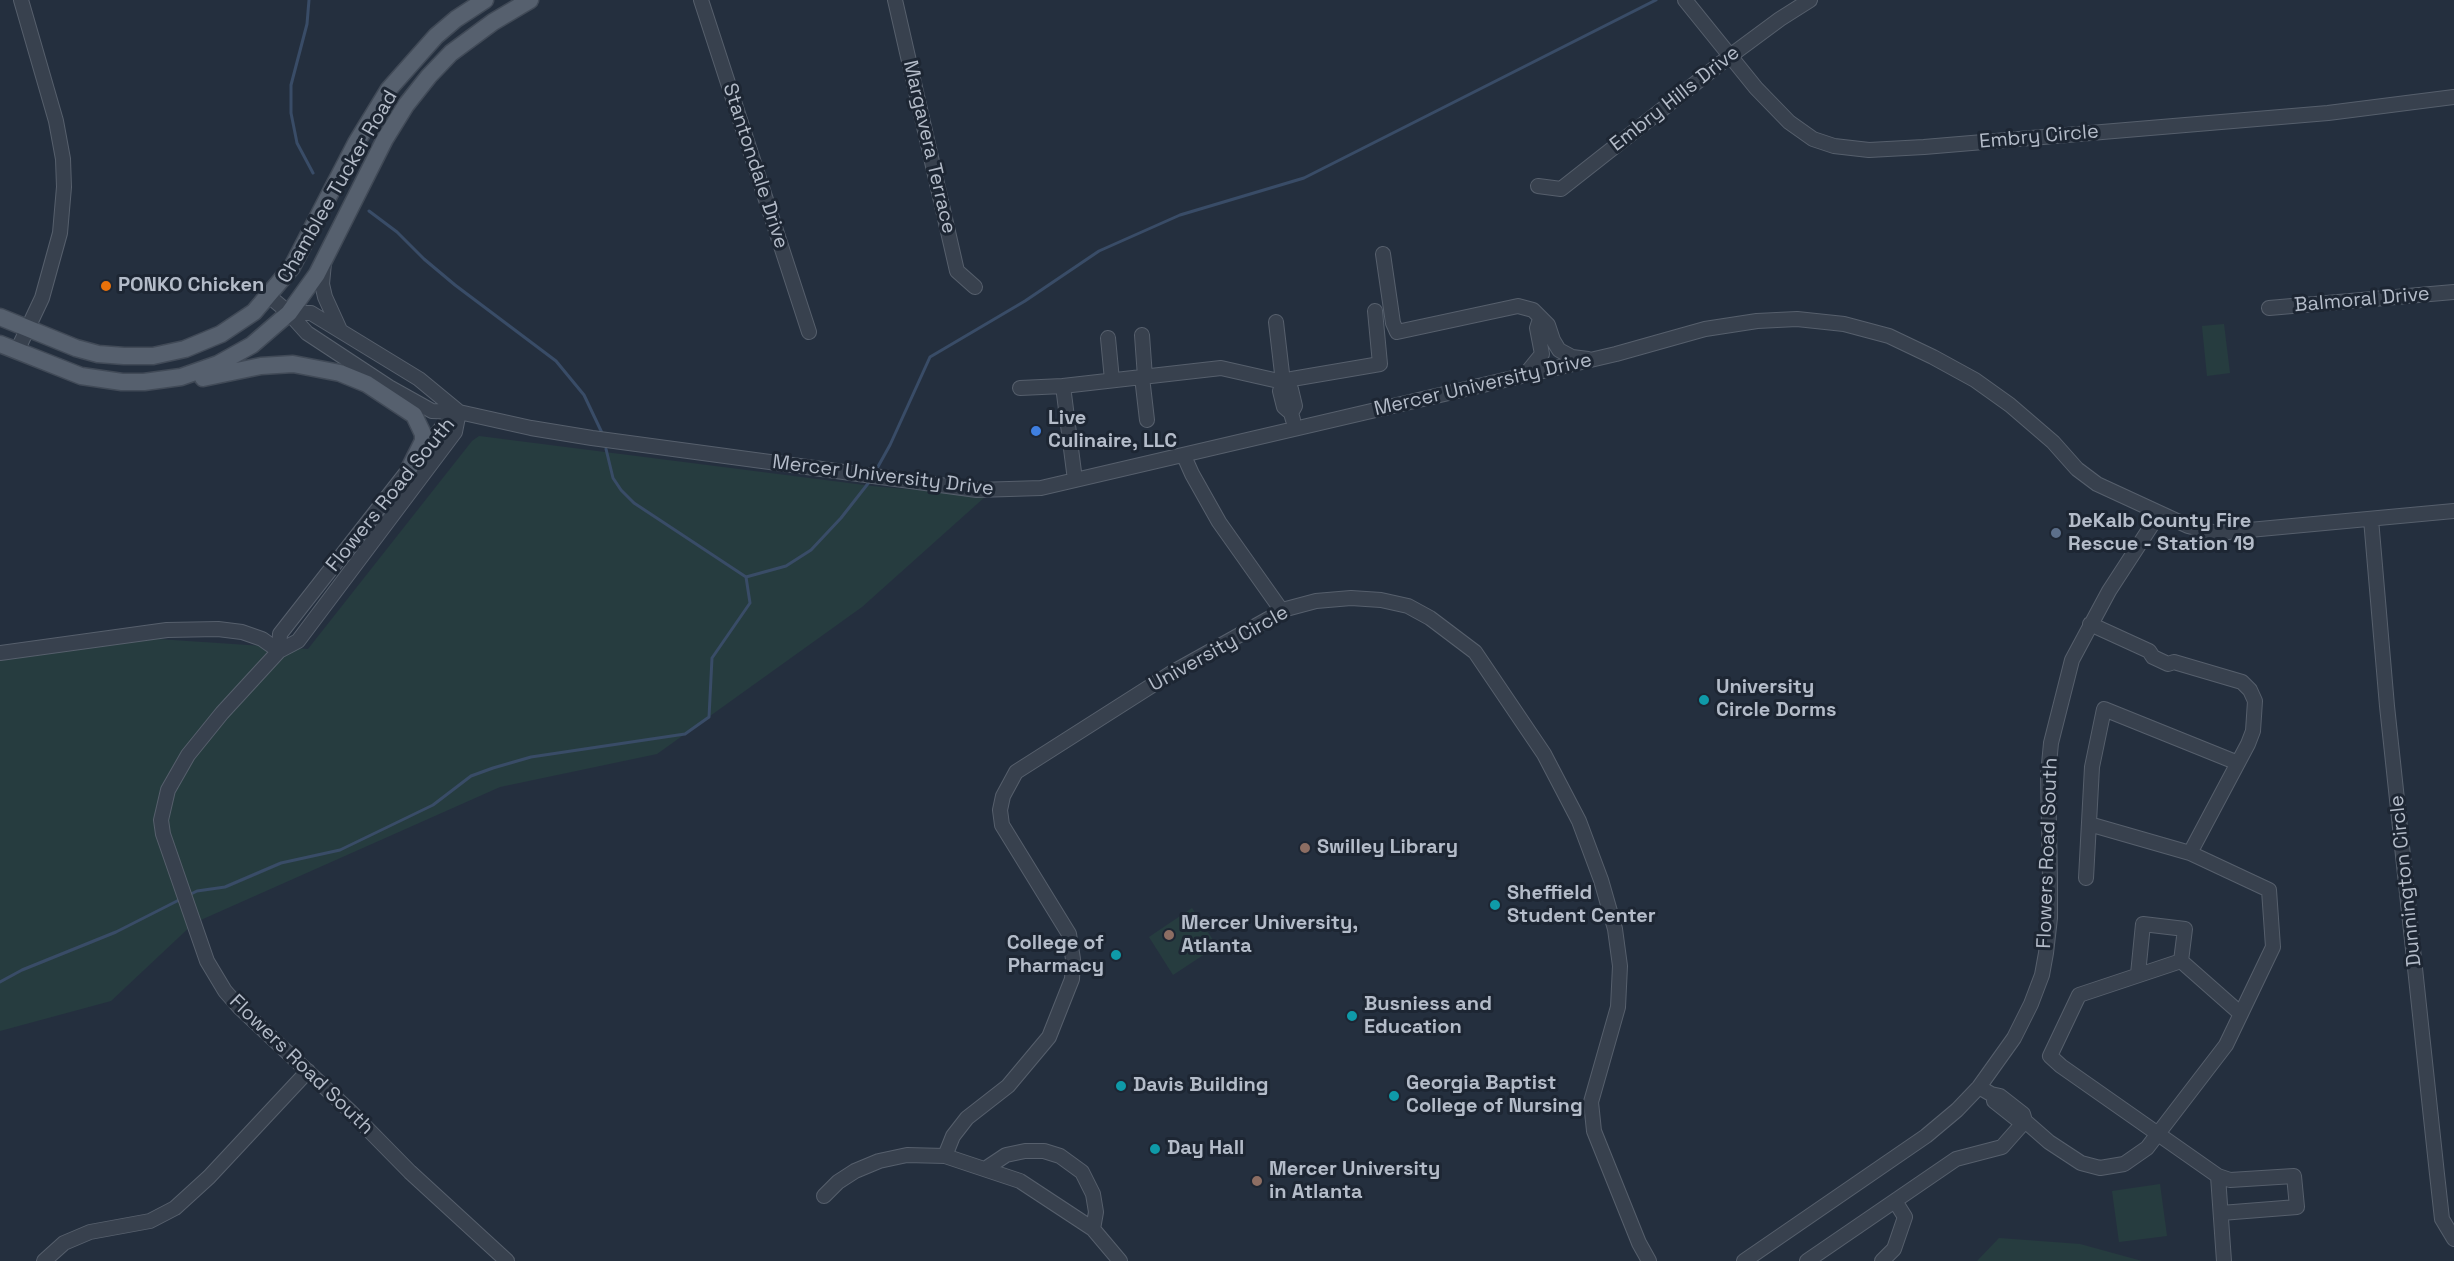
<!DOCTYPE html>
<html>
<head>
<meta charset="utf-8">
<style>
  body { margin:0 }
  canvas { display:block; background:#242f3e }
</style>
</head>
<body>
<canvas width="2454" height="1261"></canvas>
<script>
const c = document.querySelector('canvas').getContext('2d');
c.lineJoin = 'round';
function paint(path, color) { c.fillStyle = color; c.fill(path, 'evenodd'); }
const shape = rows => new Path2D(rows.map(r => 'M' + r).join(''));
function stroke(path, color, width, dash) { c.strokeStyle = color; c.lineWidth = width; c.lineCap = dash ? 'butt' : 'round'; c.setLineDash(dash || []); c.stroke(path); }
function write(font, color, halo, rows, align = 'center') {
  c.font = font + ' "Space Grotesk",sans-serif'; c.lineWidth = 6; c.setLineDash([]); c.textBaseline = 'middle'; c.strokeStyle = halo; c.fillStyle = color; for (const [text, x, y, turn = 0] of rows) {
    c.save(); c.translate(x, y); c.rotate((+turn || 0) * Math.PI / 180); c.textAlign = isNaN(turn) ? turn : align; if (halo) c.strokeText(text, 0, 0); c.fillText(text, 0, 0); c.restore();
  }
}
paint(shape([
  [2224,324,2230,373,2207,376,2202,326],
  [479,436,872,486,986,496,862,607,657,754,500,787,194,923,111,1001,0,1031,0,653,112,636,308,649,472,441],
  [1192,908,1217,946,1173,975,1149,937],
  [2160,1184,2167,1236,2119,1242,2112,1191],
  [1999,1238,2080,1244,2142,1261,1977,1261]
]), '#263c3f');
stroke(shape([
  [309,0,307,24,291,85,291,113,297,143,313,173],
  [369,211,397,232,424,259,455,285,556,361,584,395,603,435],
  [875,472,890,445,930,357,1025,301,1099,251,1180,215,1304,178,1656,0],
  [746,577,786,566,811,550,841,518,870,481],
  [189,895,197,891,225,887,281,863,340,850,433,805,471,776,493,768,531,757,685,734,709,717,712,658,750,603,746,577,634,503,621,490,613,478,606,449],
  [0,982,22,970,116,932,181,899]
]), '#394c67', 3);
const minor = shape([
  [701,0,809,332],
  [895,0,957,271,975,287],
  [1685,0,1756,88,1789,122,1813,139,1834,146,1869,150,1924,147,2328,113,2454,97],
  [1538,186,1561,189,1730,56,1780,19,1810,0],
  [1383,254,1393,323,1397,332,1518,306,1533,310,1548,325,1553,340,1559,350,1572,357,1588,359],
  [324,263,322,284,325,297,340,330],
  [269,296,289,313,307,333,389,387,432,411,459,412,531,428,592,438,977,490,1041,488,1616,354,1705,329,1757,321,1797,319,1844,324,1889,336,1933,357,1975,380,2010,405,2053,442,2077,469,2097,484,2188,526,2217,533,2454,511],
  [2269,308,2454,292],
  [289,313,311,313,419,379,459,412],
  [1276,322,1283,382,1280,391,1284,407,1291,413,1293,420],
  [1142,335,1145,377],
  [1108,338,1112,380],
  [17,351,42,298,60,233,64,187,63,159,56,121,21,0],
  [1525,375,1542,354,1537,328,1540,319],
  [1142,377,1147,420],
  [1283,382,1292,379,1380,364,1375,311],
  [1063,386,1075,480],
  [1020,388,1063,386,1221,368,1283,382,1291,389,1295,406,1291,413],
  [459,412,455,432,298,641,279,651,222,713,188,755,168,790,161,820,163,834,207,961,225,991,240,1008,351,1112,410,1172,507,1261],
  [1184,456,1192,474,1219,522,1282,611],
  [2371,519,2387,706,2437,1174,2442,1219,2454,1239],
  [2090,624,2149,651,2153,657,2168,664,2174,662,2242,682,2250,690,2255,701,2253,731,2248,744,2190,853],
  [279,651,280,634,442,427,459,412],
  [0,653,167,630,218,629,242,632,262,639,279,651],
  [2086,878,2092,767,2104,709,2238,763],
  [2181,961,2079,995,2050,1056,2061,1066,2218,1176,2230,1180,2294,1176,2297,1207,2221,1213],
  [2181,961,2241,1014],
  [2138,974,2143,924,2185,929,2181,961],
  [1979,1087,1991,1094,2000,1096,2023,1114,2025,1121,2018,1120,1994,1101],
  [945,1156,953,1136,967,1118,1008,1086,1049,1037,1072,979,1073,959,1069,934,1002,825,1000,810,1003,796,1016,772,1173,672,1286,609,1316,601,1351,598,1381,600,1408,606,1430,618,1475,652,1544,754,1579,821,1601,880,1615,929,1620,966,1618,1007,1591,1102,1594,1131,1639,1243,1649,1261],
  [985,1169,1006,1155,1025,1151,1044,1151,1060,1156,1082,1172,1093,1194,1096,1212,1093,1229],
  [2218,1176,2224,1261],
  [824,1196,838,1182,855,1171,879,1161,907,1155,945,1156,1020,1181,1093,1229,1120,1261],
  [44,1261,64,1243,90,1232,150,1221,175,1208,209,1177,308,1071],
  [1744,1261,1926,1136,1957,1110,1979,1087,2014,1038,2031,1004,2042,975,2046,953,2050,918,2050,880,2048,775,2051,743,2072,660,2109,591,2159,514],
  [1807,1261,1956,1159,2002,1147,2025,1121,2049,1142,2081,1163,2100,1168,2124,1164,2147,1148,2226,1045,2273,947,2269,890,2190,853,2089,824],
  [1882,1261,1894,1249,1905,1217,1895,1201]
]);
const major = shape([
  [0,317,76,348,98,354,124,356,153,356,185,349,221,334,254,312,292,267,356,143,389,89,436,36,456,19,485,0],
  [0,344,81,376,122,382,144,382,181,377,218,364,252,345,289,313,317,274,385,139,406,105,429,76,451,53,493,22,530,0],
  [203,378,261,366,293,364,340,373,367,384,414,415,423,434,423,441,409,469]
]);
stroke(minor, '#565f6c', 16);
stroke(major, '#414a57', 19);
stroke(minor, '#38414e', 14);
stroke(major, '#56606e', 16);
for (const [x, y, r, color] of [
  [106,286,6,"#e8710a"],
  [1036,431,6,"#3f7fe0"],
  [2056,533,6,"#5c6f8a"],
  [1704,700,6,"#0f9aa8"],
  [1305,848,6,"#8d6e63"],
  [1495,905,6,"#0f9aa8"],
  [1169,935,6,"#8d6e63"],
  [1116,955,6,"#0f9aa8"],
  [1352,1016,6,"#0f9aa8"],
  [1121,1086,6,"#0f9aa8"],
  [1394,1096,6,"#0f9aa8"],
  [1155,1149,6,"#0f9aa8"],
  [1257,1181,6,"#8d6e63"]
]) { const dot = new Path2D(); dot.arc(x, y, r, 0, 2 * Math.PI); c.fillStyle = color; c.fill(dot); stroke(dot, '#1d2633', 2); }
write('20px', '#b4bcc9', '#1d2633', [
  ["Embry Hills Drive",1675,99,-38],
  ["Embry Circle",2039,137,-5],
  ["Margavera Terrace",929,147,77],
  ["Stantondale Drive",755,166,72],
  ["Chamblee Tucker Road",338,187,-60],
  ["Balmoral Drive",2362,300,-5],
  ["Mercer University Drive",1483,385,-13],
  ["Mercer University Drive",883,476,7],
  ["Flowers Road South",391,495,-51],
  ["University Circle",1219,649,-29],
  ["Flowers Road South",2048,853,-88],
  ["Dunnington Circle",2406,881,-96],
  ["Flowers Road South",301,1065,44]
]);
write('bold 20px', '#b4bcc9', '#1d2633', [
  ["PONKO Chicken",118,286],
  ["Live",1048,419],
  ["Culinaire, LLC",1048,442],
  ["DeKalb County Fire",2068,522],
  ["Rescue - Station 19",2068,545],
  ["University",1716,688],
  ["Circle Dorms",1716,711],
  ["Swilley Library",1317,848],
  ["Sheffield",1507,894],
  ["Student Center",1507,917],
  ["Mercer University,",1181,924],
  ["Atlanta",1181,947],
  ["College of",1104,944,"right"],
  ["Pharmacy",1104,967,"right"],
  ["Busniess and",1364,1005],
  ["Education",1364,1028],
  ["Georgia Baptist",1406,1084],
  ["College of Nursing",1406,1107],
  ["Davis Building",1133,1086],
  ["Day Hall",1167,1149],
  ["Mercer University",1269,1170],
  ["in Atlanta",1269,1193]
], 'left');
</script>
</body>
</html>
